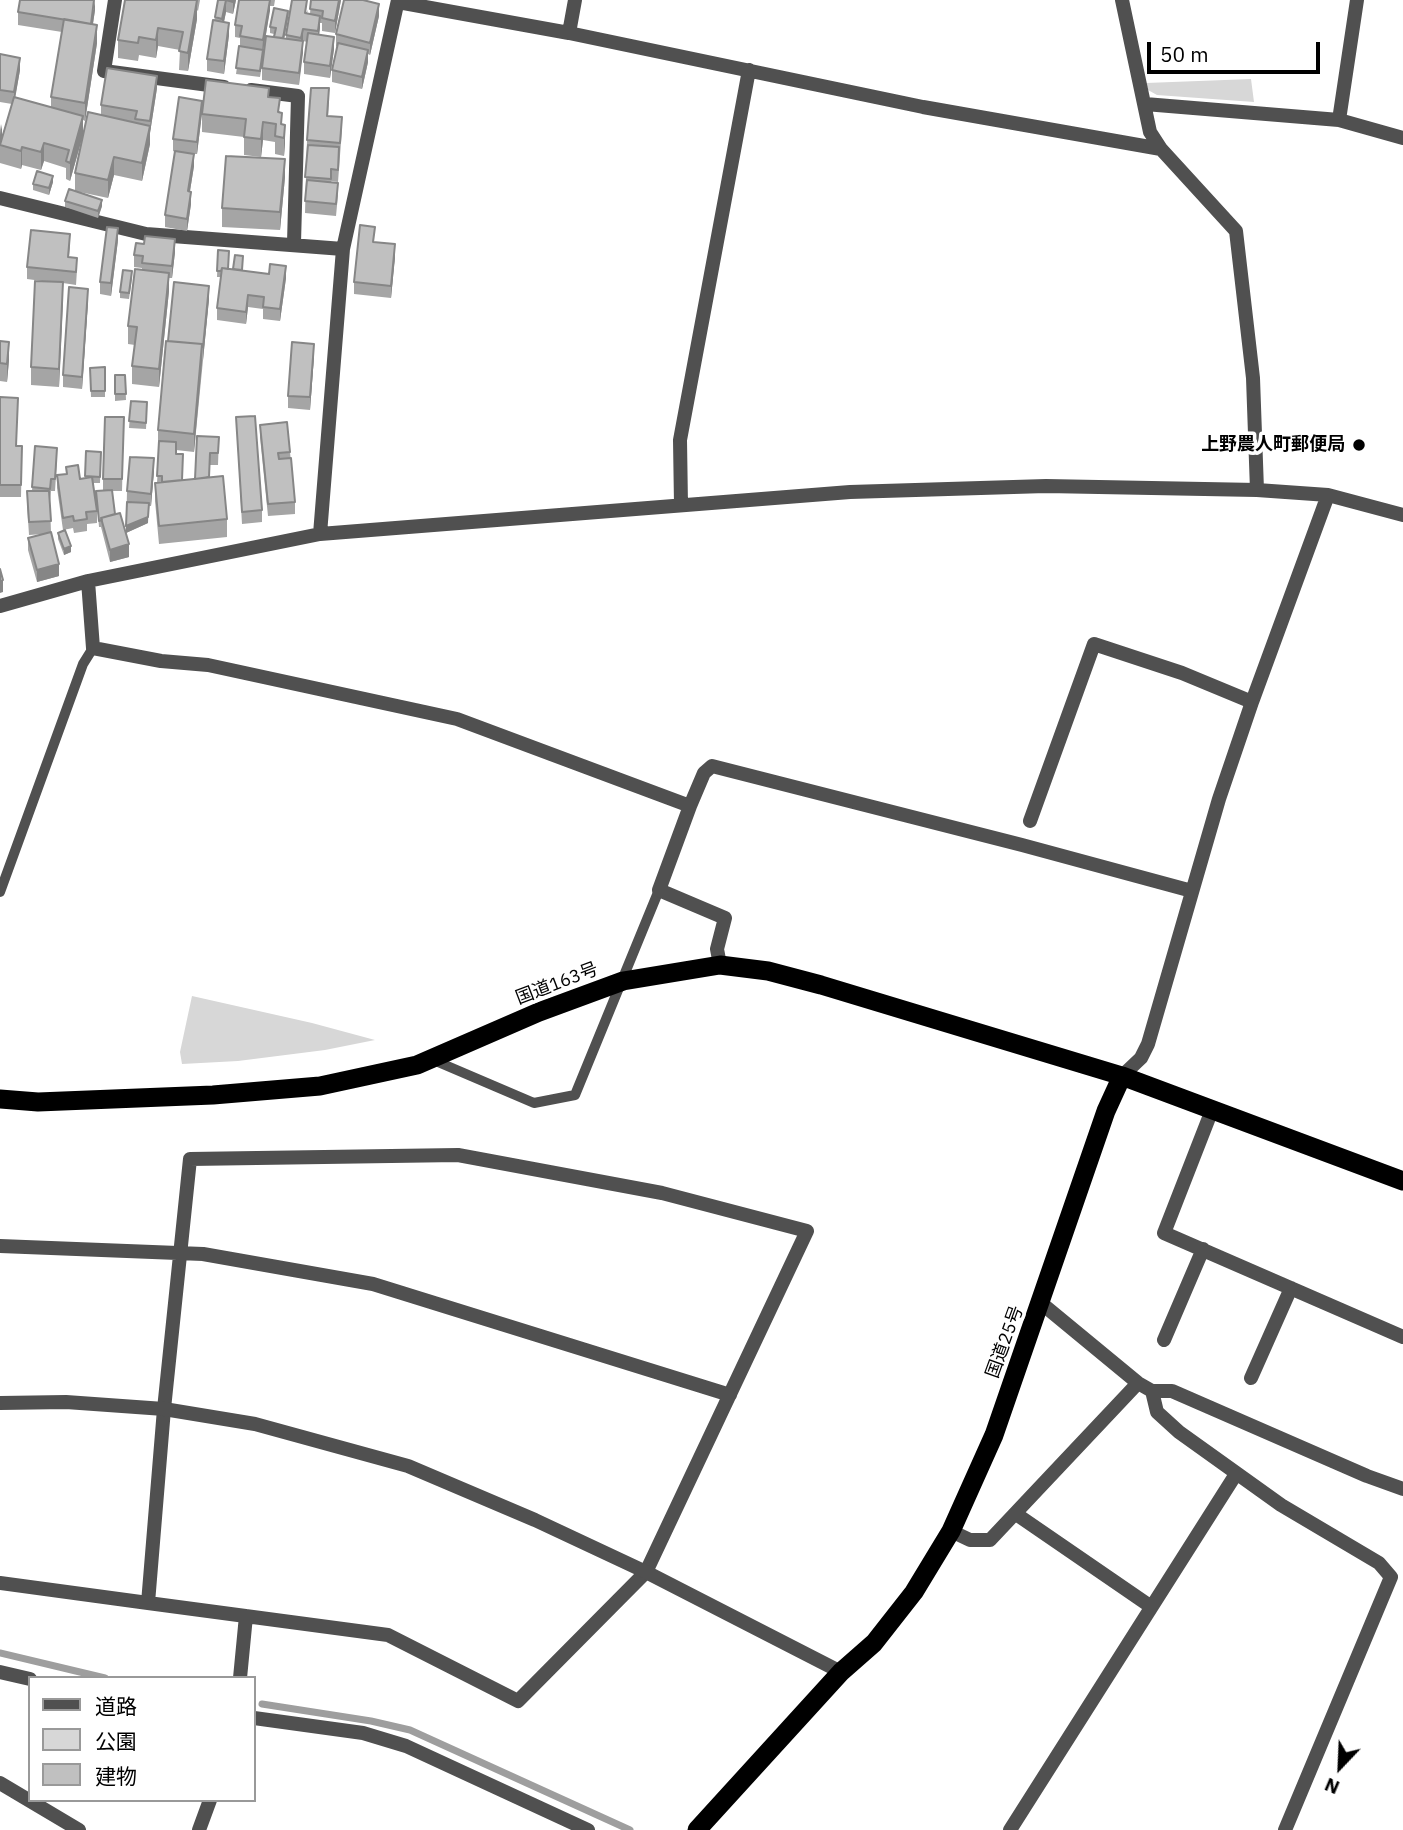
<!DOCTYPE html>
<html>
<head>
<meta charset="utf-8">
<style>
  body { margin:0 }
  #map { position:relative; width:1403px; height:1830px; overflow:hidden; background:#fff; font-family:"IBM Plex Sans","Noto Sans JP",sans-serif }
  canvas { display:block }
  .legend { position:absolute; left:28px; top:1676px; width:228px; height:126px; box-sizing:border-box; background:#fff; border:2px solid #999; margin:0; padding:9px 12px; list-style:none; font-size:21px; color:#000 }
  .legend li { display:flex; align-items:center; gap:14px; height:35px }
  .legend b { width:35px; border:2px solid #999 }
  .north { position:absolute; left:1305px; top:1732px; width:70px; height:70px; -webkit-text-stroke:5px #fff; paint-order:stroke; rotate:203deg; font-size:19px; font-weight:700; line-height:28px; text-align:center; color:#000 }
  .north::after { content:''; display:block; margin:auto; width:24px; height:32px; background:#000; clip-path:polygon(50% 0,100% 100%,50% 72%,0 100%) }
  .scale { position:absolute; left:1147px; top:42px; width:173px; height:32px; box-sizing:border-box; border:4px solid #000; border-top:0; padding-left:9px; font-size:21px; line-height:24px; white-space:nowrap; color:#000; -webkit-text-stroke:5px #fff; paint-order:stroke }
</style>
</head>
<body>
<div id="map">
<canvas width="1403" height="1830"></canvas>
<ul class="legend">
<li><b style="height:9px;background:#505050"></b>道路</li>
<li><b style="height:19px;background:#d7d7d7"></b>公園</li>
<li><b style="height:19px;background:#c0c0c0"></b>建物</li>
</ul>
<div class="north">N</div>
<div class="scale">50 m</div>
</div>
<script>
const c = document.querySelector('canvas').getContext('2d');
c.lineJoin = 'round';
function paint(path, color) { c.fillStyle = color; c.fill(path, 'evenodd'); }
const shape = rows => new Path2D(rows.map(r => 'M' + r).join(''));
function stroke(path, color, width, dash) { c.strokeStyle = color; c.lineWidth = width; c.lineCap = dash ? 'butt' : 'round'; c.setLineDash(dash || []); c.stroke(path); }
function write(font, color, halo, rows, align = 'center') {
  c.font = font + ' "IBM Plex Sans","Noto Sans JP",sans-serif'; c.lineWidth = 7; c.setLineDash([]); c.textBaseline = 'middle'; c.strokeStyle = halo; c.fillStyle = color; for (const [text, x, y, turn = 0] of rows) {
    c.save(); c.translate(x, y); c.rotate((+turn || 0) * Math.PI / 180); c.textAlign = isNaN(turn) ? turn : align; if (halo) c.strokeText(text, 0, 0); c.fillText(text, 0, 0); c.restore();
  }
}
paint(shape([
  [1251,79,1254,102,1157,95,1148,90,1146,83],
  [192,996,312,1023,375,1040,325,1050,238,1061,182,1064,180,1052]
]), '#d7d7d7');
stroke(shape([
  [0,1653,105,1678],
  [262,1704,371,1721,410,1730,630,1830]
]), '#9e9e9e', 7);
stroke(shape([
  [0,892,83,664,93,648],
  [431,1059,534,1103,575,1095,659,890]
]), '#505050', 10);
stroke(shape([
  [115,0,104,71,224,87],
  [1122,0,1150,132,1161,149,1236,231,1253,378,1257,490],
  [398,2,569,33,923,107,1161,149],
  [569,33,575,0],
  [251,90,298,96,294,243],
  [1145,104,1339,120,1403,138],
  [1339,120,1357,0],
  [0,198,146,234,343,249],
  [681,505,680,440,749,70],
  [320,534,343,249,398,0],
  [88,581,93,648,161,661,208,665,457,719,690,806],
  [0,606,88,581,320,534,850,492,1046,486,1257,490,1328,495,1403,515],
  [1030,821,1094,644,1182,673,1252,702],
  [720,965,717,949,725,918,659,890,690,806,704,773,712,766,1022,845,1192,891],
  [1122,1076,1141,1058,1148,1044,1219,799,1252,702,1328,495],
  [1212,1110,1164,1233,1403,1337],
  [458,1155,662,1193,807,1231,646,1572,518,1701,388,1635,148,1603,164,1409,190,1159,458,1155],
  [0,1246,203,1254,373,1284,730,1395],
  [1041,1303,1138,1383,1152,1391,1172,1391,1367,1476,1403,1489],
  [1164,1340,1203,1249],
  [1251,1378,1291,1288],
  [1152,1391,1157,1412,1179,1432,1281,1505,1379,1563,1391,1577,1285,1830],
  [1016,1514,1150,1606],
  [951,1531,970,1540,990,1540,1138,1383],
  [0,1583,148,1603],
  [0,1672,30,1679],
  [240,1678,246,1616],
  [254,1718,363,1733,406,1746,588,1830],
  [0,1783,79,1830],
  [199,1830,210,1800],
  [1010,1830,1236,1474]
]), '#505050', 14);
stroke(shape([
  [0,1403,66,1402,164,1409,255,1424,408,1466,535,1520,646,1572,841,1672]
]), '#505050', 14);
stroke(shape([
  [0,1099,38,1102,213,1095,320,1086,417,1065,539,1012,623,981,720,965,768,971,821,985,1122,1076,1403,1181],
  [697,1830,841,1672,874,1643,914,1592,951,1531,994,1435,1106,1111,1122,1076]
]), '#000', 19);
paint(shape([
  [125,0,200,0,198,11,197,10,197,19,188,71,179,70,180,50,158,46,156,58,139,55,138,61,118,58,118,40],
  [218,0,236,0,233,14,226,12,224,22,229,35,224,74,207,71,207,59],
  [239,0,275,0,274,6,270,6,260,77,236,74,240,46,240,38,235,37,235,25],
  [311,0,341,0,335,33,322,31,322,23,320,23,319,35,334,49,330,78,304,74,304,62,307,42,303,41,299,85,262,80,262,68,274,34,270,33,270,27,288,17,284,38,286,39,286,35,308,10,307,13,310,14],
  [95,10,93,24,97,43,85,121,83,120,83,135,101,115,101,105,157,88,150,133,150,144,142,181,114,175,108,198,75,191,75,173,83,135,70,181,66,179,66,168,44,161,41,170,22,165,21,169,0,163,0,124,2,136,12,104,0,102,0,54,20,70,15,97,51,107,51,97,62,32,18,25,18,12],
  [379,16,370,55,368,54,368,62,362,89,332,82,332,70,337,47,336,46,336,34],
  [269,97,280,112,285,143,284,156,275,154,275,142,263,140,261,157,244,155,244,137,202,132,202,114],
  [329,101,328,117,342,129,338,182,331,181,338,195,336,216,305,213,307,140],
  [202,113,197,154,194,154,194,166,190,191,191,204,187,231,165,227,165,215,175,152,173,151,173,139],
  [285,177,280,230,222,227,222,208],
  [53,182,49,195,33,190,33,184],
  [65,201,102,206,98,218,65,207],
  [118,240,111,296,100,294,100,282],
  [374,242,395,257,391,298,354,294,354,282],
  [70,246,69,257,77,270,76,285,63,283,59,387,31,385,31,367,42,281,27,279,27,267],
  [218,250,228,269,286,278,280,321,263,319,263,309,248,307,246,324,217,320,217,308,221,277,217,277],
  [175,252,172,278,169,278,169,291,159,387,132,384,132,366,135,345,128,344,128,326,142,270,142,268,134,267,134,255],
  [132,278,129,299,120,298,120,292],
  [209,299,194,452,176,450,176,454,182,480,195,479,219,437,218,465,210,465,210,477,227,519,227,537,159,544,155,501,155,483,157,483,159,449,158,448,158,430,168,341],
  [88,301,82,389,63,387,63,375],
  [0,341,9,360,7,382,0,381],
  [314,356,310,410,288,408,288,396],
  [105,367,105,397,91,397,90,368],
  [115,375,125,375,126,400,115,401],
  [0,397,17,446,22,446,21,497,0,497],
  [131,401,147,408,146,429,129,428],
  [124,417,122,491,112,491,115,514,129,557,110,562,101,527,99,527,96,491,103,491,103,479],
  [236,417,262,510,262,522,242,524],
  [260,425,290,452,295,502,295,514,268,516,260,437],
  [35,446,57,460,55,491,51,491,50,501,51,533,59,576,37,582,28,550,28,538,44,534,29,535,27,504,27,491,32,491],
  [86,451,101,452,100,483,93,483,97,511,97,523,87,524,87,531,74,533,73,528,63,530,57,488,57,475,66,474,66,467,80,479,85,478],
  [154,470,151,506,149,506,148,523,126,533,127,491],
  [58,533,71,552,64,555,58,539]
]), '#a5a5a5');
paint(shape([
  [95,0,95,10,91,36,91,24],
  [197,0,197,19,188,71,188,53],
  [226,0,226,12,222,31,222,19],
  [233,0,236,0,233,14],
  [270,0,270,11,263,51,260,77,263,40],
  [339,0,341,0,335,33,335,21],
  [379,4,379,16,370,55,370,43],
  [288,11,288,17,283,46,283,40],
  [320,16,320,28,318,44,318,31],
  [229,23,229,35,224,74,224,61],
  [97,25,97,43,85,121,85,103],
  [158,28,158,46,156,58,156,40],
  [303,29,303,53,299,85,301,38],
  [334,37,334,49,330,78,330,66],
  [368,50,368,62,362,89,362,77],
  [20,58,20,70,14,105,14,92],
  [157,76,157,88,150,133,150,144,142,181,142,163,150,126],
  [202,101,202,113,197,154,197,142],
  [83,116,83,135,70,181,70,163],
  [263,122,263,140,261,157,261,139],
  [2,124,2,136,0,147,0,135],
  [285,125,285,143,284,156,284,138],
  [44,143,44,161,41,170,41,152],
  [22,147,22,165,21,169,21,151],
  [194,154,194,166,188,203,188,191],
  [114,157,114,175,108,198,108,180],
  [285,159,285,177,280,230,280,212],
  [53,176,53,182,49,195,49,188],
  [191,192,191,204,187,231,187,219],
  [102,200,102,206,98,218,98,211],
  [118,228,118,240,111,296,111,283],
  [175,239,175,252,172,278,172,266],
  [395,244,395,257,391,298,391,286],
  [286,266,286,278,280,321,280,309],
  [169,273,169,291,159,387,159,369],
  [63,282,63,300,59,387,59,369],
  [209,286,209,299,203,360,203,347],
  [88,289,88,301,82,389,82,377],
  [248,295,248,307,246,324,246,312],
  [9,342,9,360,7,382,7,364],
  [202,344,202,363,194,452,194,434],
  [314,344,314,356,310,410,310,397],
  [154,458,154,470,151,506,151,494],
  [148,517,148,523,126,533,126,526],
  [129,544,129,557,110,562,110,550],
  [71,546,71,552,64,555,64,549],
  [59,564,59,576,37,582,37,570],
  [3,580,3,592,0,593,0,581]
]), '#868686');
const building = shape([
  [20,0,94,0,91,24,18,12,20,0],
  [125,0,197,0,188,53,179,51,183,32,158,28,156,40,139,37,138,43,118,40,125,0],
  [218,0,233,0,233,2,226,0,222,19,215,17,218,0],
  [239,0,270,0,263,40,240,36,242,26,235,25,239,0],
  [292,0,307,0,305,13,320,16,318,31,303,29,301,38,286,35,292,0],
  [311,0,339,0,335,21,322,18,323,11,310,9,311,0],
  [344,0,363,0,379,4,370,43,336,34,344,0],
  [274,8,288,11,283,38,274,37,276,28,270,27,274,8],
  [64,19,97,25,85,103,51,97,64,19],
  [213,20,229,23,224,61,207,59,213,20],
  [308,33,334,37,330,66,304,62,308,33],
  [266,36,303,41,299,73,262,68,266,36],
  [338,43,368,50,362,77,332,70,338,43],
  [239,46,263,50,260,71,236,68,239,46],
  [0,54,20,58,14,92,0,90,0,54],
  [107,68,157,76,150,121,135,119,137,111,101,105,107,68],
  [206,80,269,88,268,97,280,98,278,112,282,113,281,124,285,125,284,138,275,136,276,124,263,122,261,139,244,137,246,119,202,114,206,80],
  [311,88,329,88,327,116,342,117,340,143,307,140,311,88],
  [14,97,83,116,70,163,66,161,69,150,44,143,41,152,22,147,21,151,0,145,14,97],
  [179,97,202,101,197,142,173,139,179,97],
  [88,112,150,126,142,163,114,157,108,180,75,173,88,112],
  [308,145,339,147,338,170,331,169,331,179,305,177,308,145],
  [175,151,194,154,188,191,191,192,187,219,165,215,175,151],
  [226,156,285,159,280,212,222,208,226,156],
  [37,171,53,176,49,188,33,184,37,171],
  [307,180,338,183,336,204,305,201,307,180],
  [69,189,102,200,98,211,65,201,69,189],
  [360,225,375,227,373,242,395,244,391,286,354,282,360,225],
  [107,227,118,228,111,283,100,282,107,227],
  [31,230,70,234,68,257,77,258,76,272,27,267,31,230],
  [145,236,175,239,172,266,142,263,143,256,134,255,136,243,144,244,145,236],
  [218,250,229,251,228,269,222,268,221,271,217,271,218,250],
  [235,255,243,256,242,270,233,269,235,255],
  [270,264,286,266,280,309,263,307,264,297,248,295,246,312,217,308,222,268,269,274,270,264],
  [135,269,169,273,159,369,132,366,137,327,128,326,135,269],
  [123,270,132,271,129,293,120,292,123,270],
  [35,281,63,282,59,369,31,367,35,281],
  [174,282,209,286,203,347,202,344,168,341,174,282],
  [69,287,88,289,82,377,63,375,69,287],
  [0,341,9,342,7,364,0,363,0,341],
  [166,341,202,344,194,434,158,430,166,341],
  [292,342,314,344,310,397,288,396,292,342],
  [105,367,105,391,91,391,90,368,105,367],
  [115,375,125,375,126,394,115,394,115,375],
  [0,397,18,398,16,446,22,446,21,485,0,485,0,397],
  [131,401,147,402,146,423,129,421,131,401],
  [255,416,262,510,242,512,236,417,255,416],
  [105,417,124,417,122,479,103,479,105,417],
  [287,422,290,452,278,453,279,459,291,458,295,502,268,504,260,425,287,422],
  [197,436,219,437,218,453,210,453,209,477,195,479,197,436],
  [159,441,176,442,176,454,183,454,182,480,162,482,162,476,157,476,159,441],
  [35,446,57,448,55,479,51,479,50,489,32,487,35,446],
  [86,451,101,452,100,477,85,476,86,451],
  [130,457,154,458,151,494,127,491,130,457],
  [78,465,80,479,92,477,97,511,86,512,87,519,74,521,73,516,63,518,57,475,67,474,66,467,78,465],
  [223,476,227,519,159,526,155,483,223,476],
  [112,490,115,514,101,518,102,520,99,521,96,491,112,490],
  [27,491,49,491,51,521,29,522,27,491],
  [127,502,149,503,148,517,126,526,127,502],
  [120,513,129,544,110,550,101,518,120,513],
  [65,530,71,546,64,549,58,533,65,530],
  [51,532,59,564,37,570,28,538,51,532],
  [0,569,3,580,0,581,0,569]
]);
paint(building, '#c0c0c0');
stroke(building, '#868686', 2);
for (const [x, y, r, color] of [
  [1359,445,7,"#000"]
]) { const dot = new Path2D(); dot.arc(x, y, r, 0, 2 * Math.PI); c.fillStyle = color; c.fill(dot); stroke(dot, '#fff', 2.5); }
write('bold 18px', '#000', '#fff', [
  ["上野農人町郵便局",1345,445]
], 'right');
write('18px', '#000', '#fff', [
  ["国道163号",557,984,-21],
  ["国道25号",1005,1342,-70]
]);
</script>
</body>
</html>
